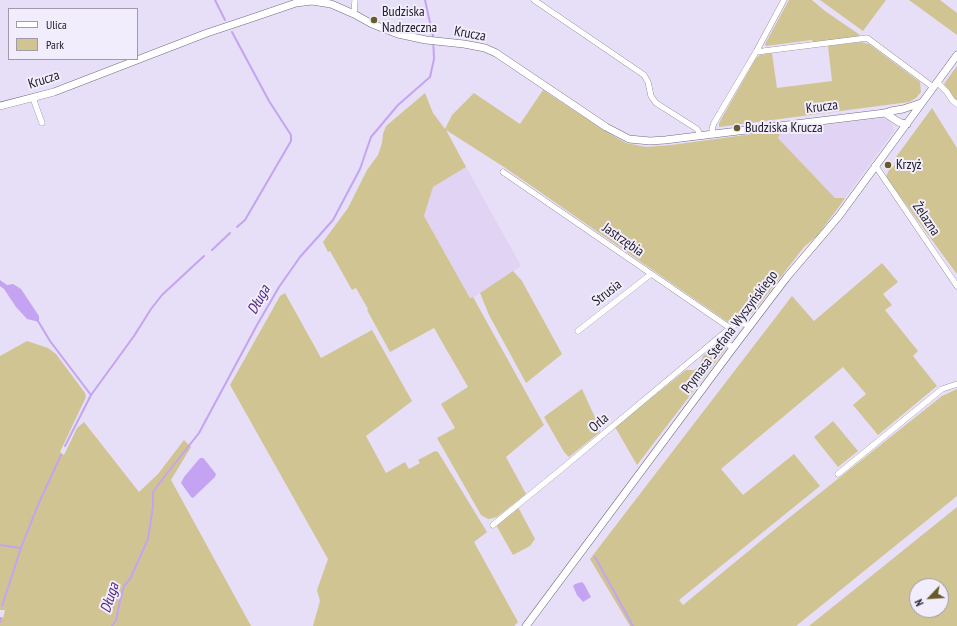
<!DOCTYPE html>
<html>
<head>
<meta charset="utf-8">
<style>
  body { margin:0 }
  #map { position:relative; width:957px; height:626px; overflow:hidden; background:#e7def7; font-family:"PT Sans Narrow",sans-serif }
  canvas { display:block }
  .legend { position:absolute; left:8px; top:8px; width:130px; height:52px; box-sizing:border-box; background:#f2edfc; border:1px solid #9f9ba8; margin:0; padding:5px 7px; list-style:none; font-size:12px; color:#232029 }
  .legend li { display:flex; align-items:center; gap:8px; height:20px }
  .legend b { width:20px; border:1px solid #9f9ba8 }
  .north { position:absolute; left:909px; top:578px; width:40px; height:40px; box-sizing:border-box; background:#f2edfc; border:1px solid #9f9ba8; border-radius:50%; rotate:245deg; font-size:11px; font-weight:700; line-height:16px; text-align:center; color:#232029 }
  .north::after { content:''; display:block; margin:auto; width:14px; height:18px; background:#675c29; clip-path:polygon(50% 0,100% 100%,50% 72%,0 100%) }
</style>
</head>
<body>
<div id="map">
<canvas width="957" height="626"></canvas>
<ul class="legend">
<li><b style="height:5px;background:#fff"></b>Ulica</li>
<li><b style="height:11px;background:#d0c592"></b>Park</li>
</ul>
<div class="north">N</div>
</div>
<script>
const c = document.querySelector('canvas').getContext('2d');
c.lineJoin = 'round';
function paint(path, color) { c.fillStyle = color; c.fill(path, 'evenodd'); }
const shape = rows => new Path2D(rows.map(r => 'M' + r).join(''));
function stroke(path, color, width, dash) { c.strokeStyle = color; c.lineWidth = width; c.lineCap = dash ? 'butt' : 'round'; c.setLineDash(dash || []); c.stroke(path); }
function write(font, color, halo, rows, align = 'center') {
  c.font = font + ' "PT Sans Narrow",sans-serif'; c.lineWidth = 4; c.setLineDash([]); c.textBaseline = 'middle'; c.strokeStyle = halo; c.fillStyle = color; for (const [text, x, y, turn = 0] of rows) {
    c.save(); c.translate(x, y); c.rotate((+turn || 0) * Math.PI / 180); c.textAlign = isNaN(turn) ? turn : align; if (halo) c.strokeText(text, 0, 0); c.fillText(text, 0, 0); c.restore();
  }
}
paint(shape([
  [883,118,888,119,893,126,894,131,845,198,835,198,778,138,782,130],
  [466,167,521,266,471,299,424,216,433,187]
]), '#e0d3f4');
paint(shape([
  [789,0,812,0,825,11,860,35,857,37,813,42,812,40,766,46,765,44],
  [820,0,886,0,863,31],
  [909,0,940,0,957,13,957,35],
  [861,42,869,44,920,82,921,92,916,98,909,102,719,127,719,123,756,58,760,55,772,53,777,88,832,81,828,46],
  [957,66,957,102,955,101,944,84],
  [543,90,605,131,626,143,646,147,671,145,782,130,778,138,835,198,845,198,841,204,817,236,804,247,752,314,734,321,729,323,504,167,446,130,466,167,433,187,424,216,470,298,473,297,544,425,506,457,526,494,497,517,489,519,486,518,481,515,437,438,455,428,441,404,468,387,434,328,390,352,367,310,368,309,356,288,352,290,330,251,328,252,323,242,348,208,367,170,378,155,382,143,383,134,386,126,425,93,433,113,445,129,452,115,474,93,520,124],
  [932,108,957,148,957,273,956,273,886,177,889,170,894,166,896,157],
  [882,263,898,282,883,294,892,305,885,310,918,351,913,356,937,386,878,435,853,405,866,394,843,367,753,442,721,469,743,495,794,454,820,486,679,600,683,605,785,521,942,396,957,389,957,496,796,626,630,626,590,559,792,296,814,321],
  [513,271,522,281,562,354,526,383,489,315,480,293],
  [285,293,321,358,372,330,412,401,366,436,386,473,405,462,409,469,420,463,418,460,435,451,438,452,487,532,474,542,518,622,514,626,313,626,320,601,317,590,328,559,230,385,280,296],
  [27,341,48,348,56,354,85,393,86,397,60,452,64,455,77,428,84,422,139,492,158,474,184,440,191,447,171,480,251,626,0,626,0,617,3,618,5,610,0,610,0,356],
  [720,345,724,345,727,347,637,465,615,427,686,370,694,370,697,368,700,364,703,356,715,347],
  [582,389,598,424,600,432,569,457,564,452,544,417],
  [833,421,858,451,838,467,814,437],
  [518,507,535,539,530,546,513,555,496,525],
  [957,507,957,626,809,626,875,573],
  [917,586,941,586,941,610,917,610]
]), '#d0c592');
paint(shape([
  [0,280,7,285,13,284,21,289,39,316,39,322,27,319,16,307,4,289,0,286],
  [200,458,203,458,205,460,216,474,215,477,194,497,193,498,191,497,181,483,184,477],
  [582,582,584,584,591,597,583,602,577,595,573,586,575,584]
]), '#c4a4f2');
stroke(shape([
  [215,0,225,20],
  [232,32,269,101,291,135,291,141,245,220,237,227],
  [212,250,230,233],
  [38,321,50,341,91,395],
  [65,446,91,395,134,336,151,309,162,295,204,256],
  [0,545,21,548],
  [595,557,633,626],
  [2,606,21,548,38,505,61,455],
  [0,622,1,618],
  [112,626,116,620,120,601,124,586,130,579,135,568,148,539,153,506,153,492,161,481,199,433,257,325,279,287,300,257,333,220,360,169,371,137,398,105,430,77,434,59,433,36,425,0]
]), '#c4a4f2', 2);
const street = shape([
  [534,0,644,75,648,82,651,96,656,103,697,129,701,136],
  [354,14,355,0],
  [756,52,867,38,933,87],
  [937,82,947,92,952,100,957,104],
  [33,98,42,123],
  [713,134,712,129,714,123,756,52,784,0],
  [875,165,957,286],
  [503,172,730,328],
  [578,331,651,274],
  [719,337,733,348],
  [838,474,942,389,957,384],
  [493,525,564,467,730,328,735,325,740,324,746,324,750,326]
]);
const secondary = shape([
  [0,106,54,92,207,33,258,16,296,3,312,1,331,4,354,14,372,24,398,34,426,40,464,44,485,48,496,53,606,127,629,139,650,141,665,140,885,113,891,111,903,109,921,103],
  [885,113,897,121,901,123,907,124],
  [526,626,733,348,787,277,839,216,957,55]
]);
stroke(street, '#746c82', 6);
stroke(secondary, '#746c82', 8);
stroke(street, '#fff', 5.5);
stroke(secondary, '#fff', 7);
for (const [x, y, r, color] of [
  [374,20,4,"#675c29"],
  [737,128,4,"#675c29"],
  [888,165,4,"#675c29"]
]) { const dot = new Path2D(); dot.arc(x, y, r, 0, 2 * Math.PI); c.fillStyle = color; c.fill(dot); stroke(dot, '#f2edfc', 1.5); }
write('14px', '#232029', '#f2edfc', [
  ["Budziska",382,12],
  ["Nadrzeczna",382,28],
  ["Budziska Krucza",745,128],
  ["Krzyż",896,165]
], 'left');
write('14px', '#232029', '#f2edfc', [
  ["Krucza",470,34,10],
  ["Krucza",44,80,-18],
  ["Krucza",822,107,-7],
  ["Żelazna",926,219,56],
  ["Jastrzębia",623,240,35],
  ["Strusia",607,293,-38],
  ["Prymasa Stefana Wyszyńskiego",730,332,-53],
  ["Orla",599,423,-40]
]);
write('italic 15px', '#542881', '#f2edfc', [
  ["Długa",259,300,-61],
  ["Długa",110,598,-72]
]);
</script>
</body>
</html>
